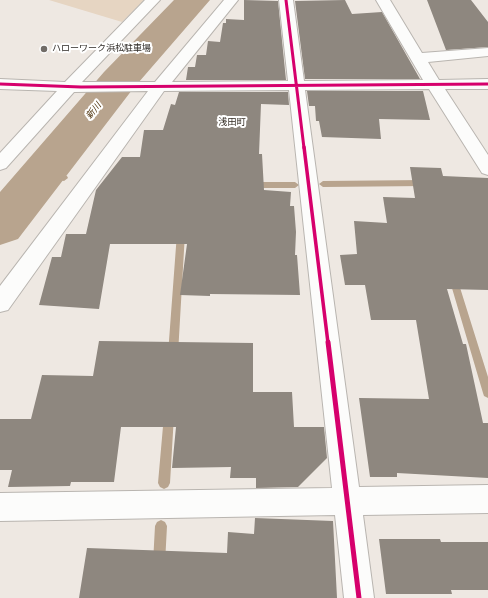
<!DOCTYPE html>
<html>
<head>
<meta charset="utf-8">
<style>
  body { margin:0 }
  canvas { display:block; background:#eee8e2 }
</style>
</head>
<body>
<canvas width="488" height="598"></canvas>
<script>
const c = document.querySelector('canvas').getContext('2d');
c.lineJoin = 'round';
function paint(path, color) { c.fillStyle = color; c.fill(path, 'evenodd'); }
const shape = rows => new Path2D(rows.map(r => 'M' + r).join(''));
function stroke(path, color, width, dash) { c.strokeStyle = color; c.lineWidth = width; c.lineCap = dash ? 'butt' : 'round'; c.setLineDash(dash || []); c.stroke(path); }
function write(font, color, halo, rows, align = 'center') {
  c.font = font + ' Poppins,"Noto Sans JP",sans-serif'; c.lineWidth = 4; c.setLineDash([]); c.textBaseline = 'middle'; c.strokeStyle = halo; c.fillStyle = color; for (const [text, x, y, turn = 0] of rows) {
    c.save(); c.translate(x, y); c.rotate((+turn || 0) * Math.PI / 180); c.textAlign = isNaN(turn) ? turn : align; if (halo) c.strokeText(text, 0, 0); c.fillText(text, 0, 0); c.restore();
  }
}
paint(shape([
  [49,0,144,0,122,22]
]), '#e6d5c2');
paint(shape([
  [44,170,67,176,68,178,64,181,41,175,40,173,44,170],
  [425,180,429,183,425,186,323,187,319,184,323,181,425,180],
  [252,182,295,182,299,185,295,188,252,188,248,185,252,182],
  [181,230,185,233,178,354,176,357,173,358,170,357,168,354,177,233,181,230],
  [453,274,456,276,457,278,488,377,488,398,484,396,483,393,449,278,450,276,453,274],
  [169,410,173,412,174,415,170,483,168,487,164,489,160,487,158,483,164,415,165,412,169,410],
  [161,520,165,522,167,526,165,563,163,567,159,569,155,567,153,563,155,526,157,522,161,520]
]), '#b8a48e');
paint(shape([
  [174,0,210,0,132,90,18,239,0,245,0,192,104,72,174,0]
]), '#b8a48e');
paint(shape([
  [244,0,278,1,286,80,186,80,188,67,195,67,197,55,206,55,208,41,220,42,223,23,226,23,226,19,244,20],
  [345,0,352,14,382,12,420,79,305,79,295,1],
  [427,0,471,0,488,22,488,47,446,50],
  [307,91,423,91,430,120,379,119,381,139,322,137,319,121,316,121,315,106,309,106],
  [179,92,288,92,289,105,261,104,259,154,262,154,264,190,291,192,290,206,294,206,296,232,295,255,297,255,300,295,210,294,210,296,180,295,187,244,110,244,99,309,39,305,52,257,61,257,66,234,86,234,96,190,122,157,140,157,144,130,163,130,171,104,175,105],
  [410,167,441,168,443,176,488,178,488,290,447,289,463,344,466,344,483,423,488,423,488,478,397,473,397,477,370,477,359,398,429,399,416,320,371,320,365,285,345,285,340,255,357,254,354,221,387,223,383,197,415,198],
  [99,341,253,343,253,392,292,392,294,427,324,427,327,458,298,487,256,488,256,478,230,478,231,467,172,468,176,427,121,427,114,482,71,482,70,486,8,487,12,470,0,470,0,419,31,419,42,375,93,376],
  [255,518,333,521,337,598,79,598,87,548,227,553,228,532,254,534],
  [379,539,440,539,441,542,488,542,488,590,451,590,452,594,386,594]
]), '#8e877f');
const minor = shape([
  [145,0,160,0,82,82,155,82,224,0,238,0,172,82,288,81,279,0,293,0,304,81,423,80,376,0,390,0,422,53,488,48,488,56,428,62,439,80,488,79,488,89,445,89,488,155,488,175,482,173,429,89,305,90,359,487,488,485,488,513,363,515,374,598,344,598,335,515,0,521,0,493,332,488,289,90,164,91,8,310,0,312,0,286,148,91,74,92,6,168,0,170,0,153,57,91,0,89,0,79,65,82,145,0]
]);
stroke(minor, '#b9b5b0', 2);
paint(minor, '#fcfcfb');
stroke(shape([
  [286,0,304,148],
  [0,84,81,87,488,84]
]), '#d6006c', 3);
stroke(shape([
  [304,147,328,343]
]), '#d6006c', 3.5);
stroke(shape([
  [328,342,359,598]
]), '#d6006c', 5);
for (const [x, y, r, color] of [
  [44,49,4,"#716c67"]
]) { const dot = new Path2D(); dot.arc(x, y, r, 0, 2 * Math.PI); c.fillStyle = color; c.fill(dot); stroke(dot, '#fff', 1.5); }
write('9px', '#2d2925', '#fff', [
  ["ハローワーク浜松駐車場",52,49]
], 'left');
write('italic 9px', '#4a2e07', '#fff', [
  ["新川",94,111,-51]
]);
write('9px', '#302920', '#fff', [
  ["浅田町",232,123]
]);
</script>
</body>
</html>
